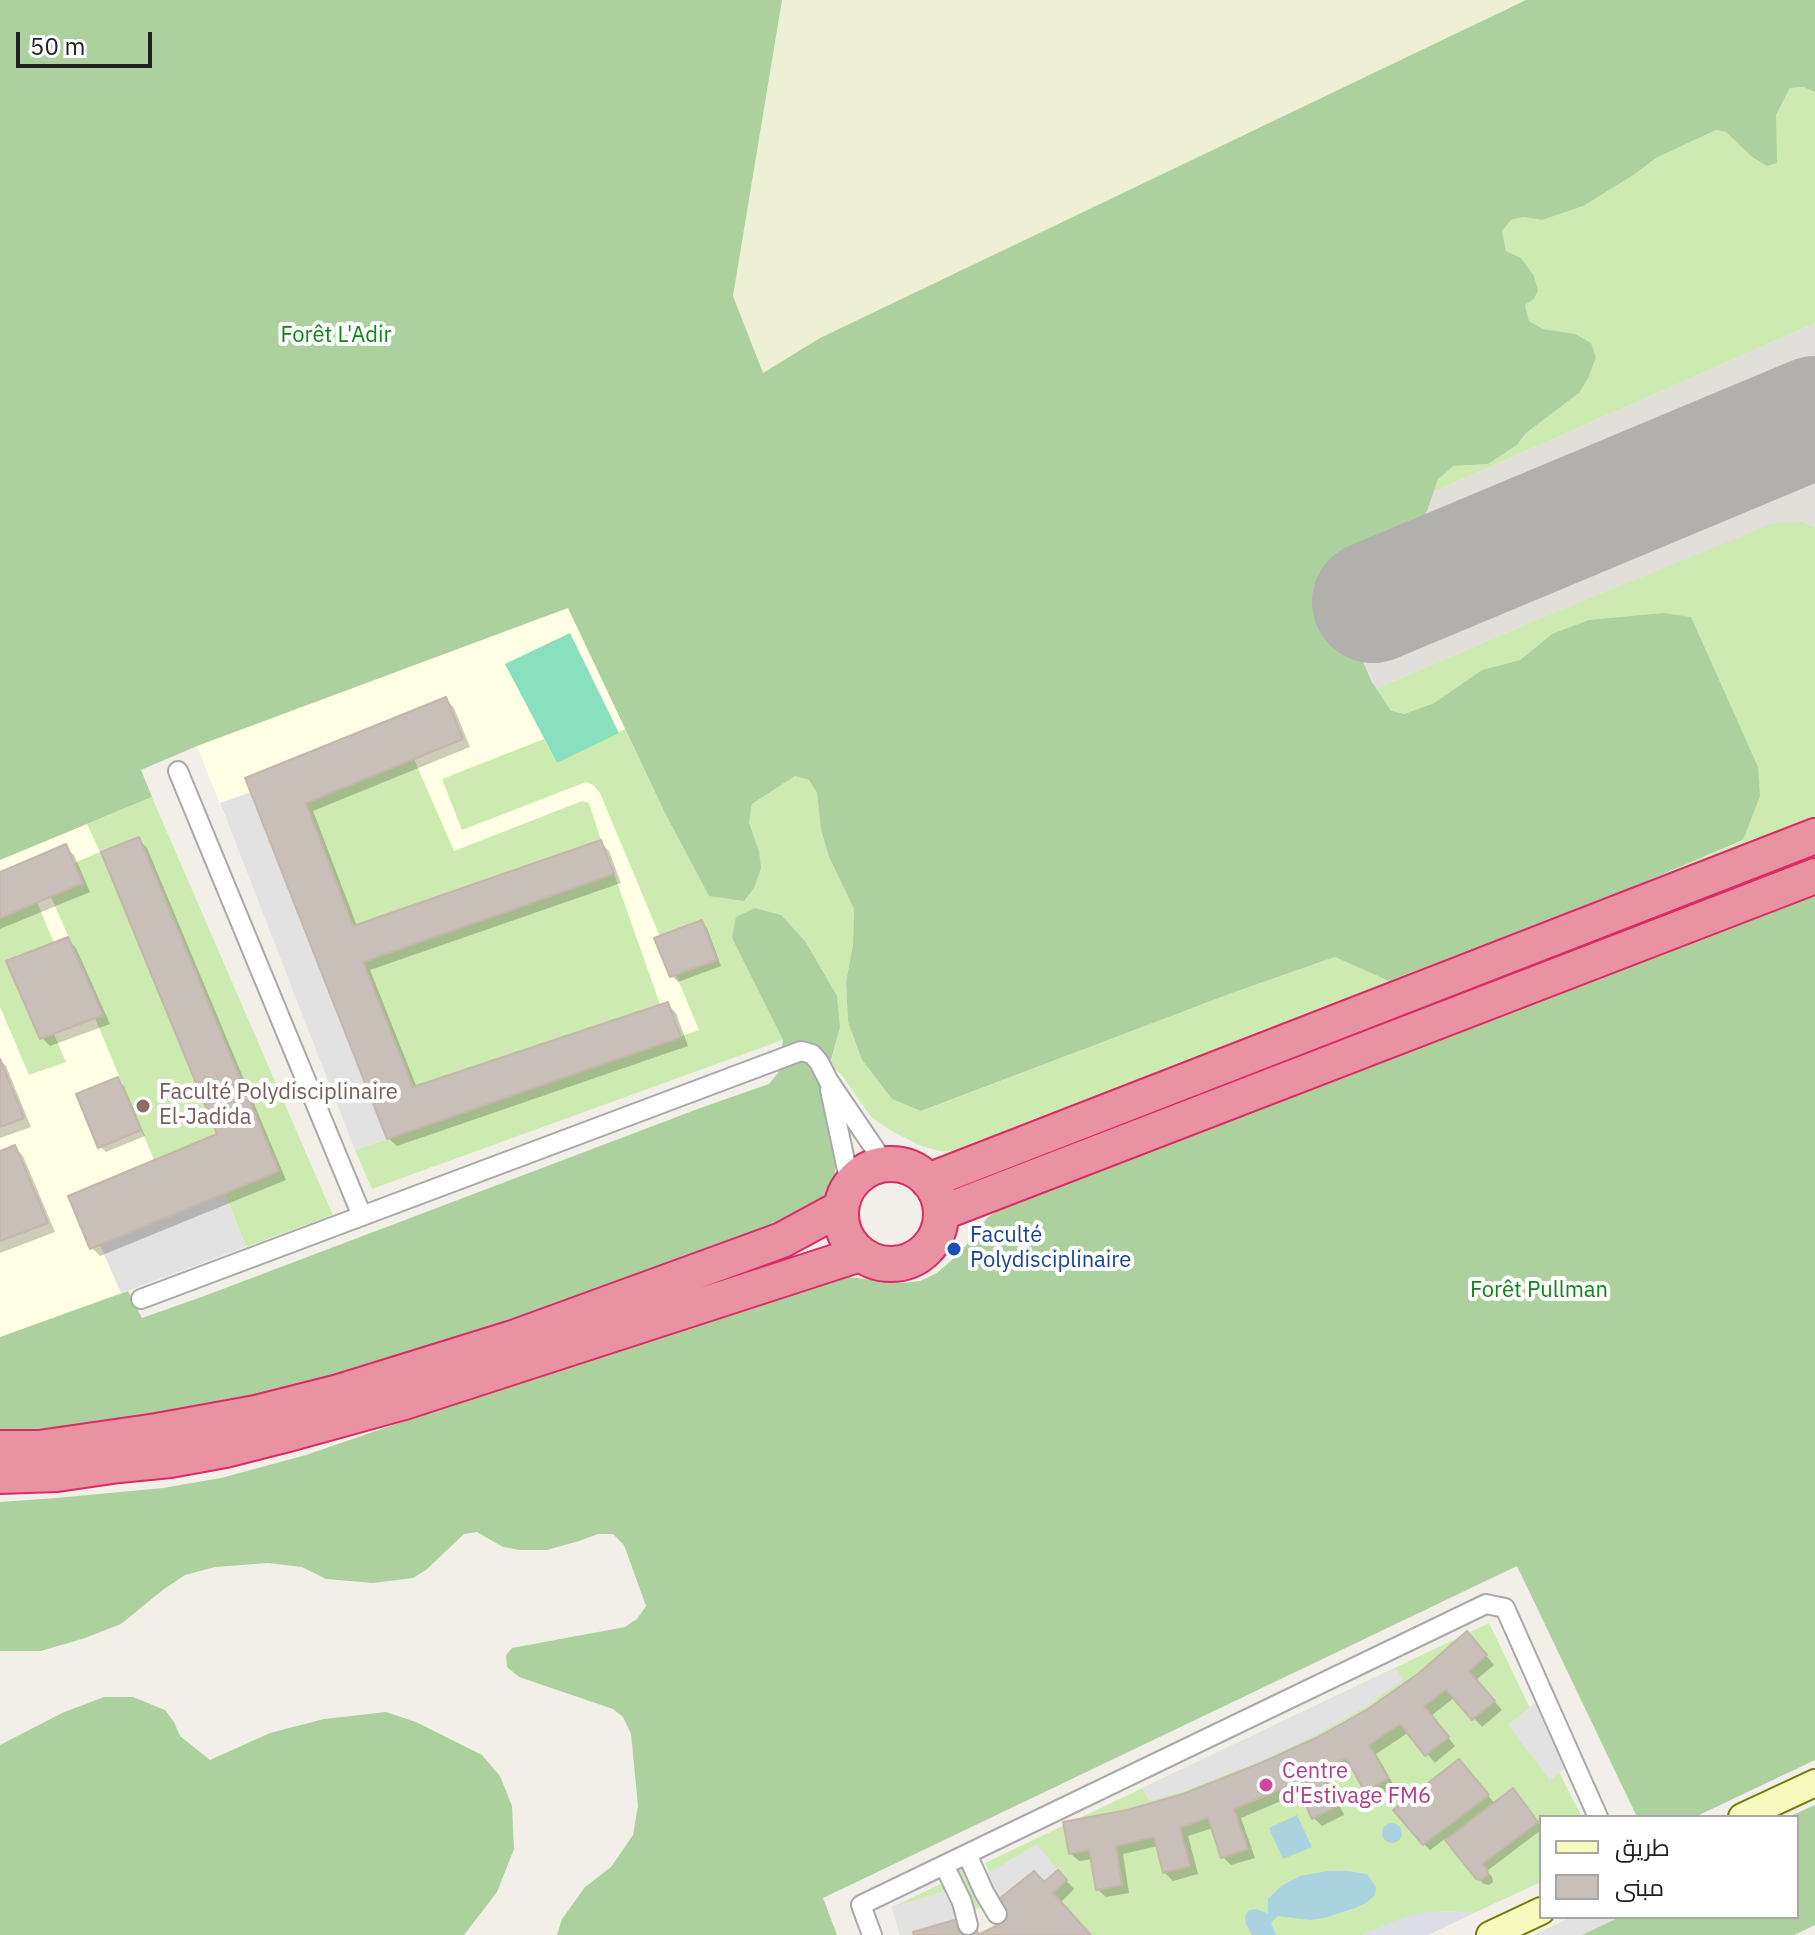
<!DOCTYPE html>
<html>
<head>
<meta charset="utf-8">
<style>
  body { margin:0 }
  #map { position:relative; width:1815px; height:1935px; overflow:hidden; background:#f2efe9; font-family:"IBM Plex Sans",Cairo,sans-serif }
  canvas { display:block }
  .legend { position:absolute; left:1539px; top:1815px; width:260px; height:104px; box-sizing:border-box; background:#fff; border:2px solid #a7a7a7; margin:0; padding:10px 14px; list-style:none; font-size:24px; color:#222 }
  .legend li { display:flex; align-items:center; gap:16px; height:40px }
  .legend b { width:40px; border:2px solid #a7a7a7 }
  .scale { position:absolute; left:16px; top:32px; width:136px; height:36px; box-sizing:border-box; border:4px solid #222; border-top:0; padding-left:10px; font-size:24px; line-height:28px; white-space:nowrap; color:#222; -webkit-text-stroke:6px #fff; paint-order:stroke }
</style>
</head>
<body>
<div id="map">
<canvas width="1815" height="1935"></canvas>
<ul class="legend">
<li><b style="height:10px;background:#f7fabf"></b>طريق</li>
<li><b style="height:22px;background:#c7bfb8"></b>مبنى</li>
</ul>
<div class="scale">50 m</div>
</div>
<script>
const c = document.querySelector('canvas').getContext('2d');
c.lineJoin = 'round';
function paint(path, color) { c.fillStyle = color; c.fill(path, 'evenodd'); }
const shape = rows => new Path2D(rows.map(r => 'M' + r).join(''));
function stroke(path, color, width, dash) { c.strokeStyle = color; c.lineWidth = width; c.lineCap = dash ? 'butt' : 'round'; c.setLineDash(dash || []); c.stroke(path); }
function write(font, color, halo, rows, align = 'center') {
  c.font = font + ' "IBM Plex Sans",sans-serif'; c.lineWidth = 8; c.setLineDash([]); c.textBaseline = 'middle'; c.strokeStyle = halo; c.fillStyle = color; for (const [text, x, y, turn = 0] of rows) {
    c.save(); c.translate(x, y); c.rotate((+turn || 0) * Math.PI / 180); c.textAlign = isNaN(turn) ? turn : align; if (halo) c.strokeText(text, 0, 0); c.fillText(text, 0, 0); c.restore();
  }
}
paint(shape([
  [568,608,663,809,783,1040,372,1189,197,746],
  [152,797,333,1215,0,1337,0,860]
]), '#ffffe5');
paint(shape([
  [1815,323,1815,527,1803,522,1789,522,1772,525,1534,621,1376,689,1362,659,1366,624,1383,572,1417,540,1433,492]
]), '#e1dfda');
paint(shape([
  [782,0,1526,0,820,338,762,373,733,296]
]), '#eef0d5');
paint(shape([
  [1803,87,1815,92,1815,323,1433,492,1438,479,1454,466,1488,464,1517,445,1526,433,1579,393,1591,343,1575,335,1543,329,1529,321,1525,305,1534,299,1506,251,1502,231,1511,220,1524,217,1542,220,1635,174,1656,158,1716,130,1726,132,1752,157,1776,163,1776,115,1790,88],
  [1789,522,1803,522,1815,527,1815,825,963,1152,939,1151,919,1145,890,1130,871,1117,841,1074,830,1066,840,1027,805,941,781,916,755,908,732,938,783,1040,372,1189,355,1150,699,1030,600,793,593,785,586,782,462,830,442,779,544,739,557,763,625,729,663,809,759,851,749,821,752,804,795,776,809,780,817,793,821,830,829,857,854,909,853,944,846,982,848,1022,862,1060,892,1099,922,1111,1232,993,1336,957,1389,981,1635,886,1743,841,1552,634,1520,660,1482,670,1434,703,1403,714,1391,712,1376,689,1534,621,1772,524],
  [414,759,454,851,582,801,589,803,601,840,353,926,306,803],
  [152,797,333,1215,246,1247,225,1194,246,1184,154,1160,95,1018,103,1015,51,897,83,883,74,863,100,852,87,824],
  [614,874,660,1004,413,1087,363,962],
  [37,902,54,943,54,1034,66,1062,29,1075,0,1007,0,918],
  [1489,1623,1530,1708,1509,1725,1550,1780,1559,1772,1582,1817,1541,1817,1541,1882,1474,1913,1444,1911,1405,1918,1362,1935,900,1935,892,1907,945,1882,974,1924,979,1934,992,1928,1000,1924,1001,1897,985,1863],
  [963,1868,967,1868,984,1904,978,1909,971,1910,955,1872]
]), '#cdebb0');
paint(shape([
  [0,0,782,0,733,296,763,373,820,338,1526,0,1815,0,1815,92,1803,87,1790,88,1776,115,1777,163,1767,166,1752,157,1726,132,1716,130,1656,158,1635,174,1583,206,1542,220,1524,217,1511,220,1502,231,1506,251,1521,258,1534,276,1538,290,1534,299,1525,305,1529,321,1543,329,1575,334,1591,343,1596,357,1588,378,1579,393,1526,433,1517,445,1488,464,1454,466,1438,479,1417,540,1383,572,1366,624,1362,659,1372,682,1391,711,1404,714,1434,703,1482,670,1520,660,1552,634,1589,620,1663,613,1691,617,1758,767,1760,796,1743,840,1635,886,1389,981,1335,957,1232,993,921,1111,892,1099,862,1060,848,1022,846,982,853,944,854,909,829,857,821,830,817,793,809,780,795,776,752,804,749,822,759,851,761,868,754,888,744,901,709,896,663,809,568,608,197,746,141,770,152,797,0,860],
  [1815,890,1815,1760,1695,1817,1637,1817,1517,1566,823,1898,837,1935,557,1935,562,1919,585,1887,611,1867,633,1835,638,1806,631,1734,623,1717,613,1709,519,1677,507,1667,506,1655,512,1648,625,1627,637,1619,646,1606,624,1545,613,1534,598,1534,579,1541,547,1550,520,1550,503,1547,477,1532,464,1534,426,1570,413,1578,373,1583,326,1579,302,1567,268,1563,215,1567,185,1575,164,1589,121,1624,85,1638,41,1651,0,1651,0,1502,56,1498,163,1488,221,1478,306,1455,794,1287,839,1276,901,1283,920,1281,937,1273,961,1252,987,1218,1009,1203],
  [755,908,781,915,805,941,837,996,840,1027,821,1097,835,1154,835,1182,820,1204,795,1222,469,1339,251,1398,129,1423,0,1438,0,1337,128,1291,142,1318,207,1295,703,1107,769,1084,778,1073,783,1040,732,938,736,917],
  [104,1697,133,1697,165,1710,174,1722,180,1736,210,1760,270,1733,324,1719,386,1712,416,1722,482,1755,500,1776,512,1806,514,1849,497,1892,464,1935,0,1935,0,1745,62,1713],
  [1815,1805,1815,1925,1794,1935,1535,1935,1573,1917,1797,1917,1797,1817,1788,1817]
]), '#add19e');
paint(shape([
  [570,633,619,733,557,763,505,664]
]), '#88e0be');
paint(shape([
  [251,792,387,1139,355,1150,220,803],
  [225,1194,246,1247,121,1293,100,1245],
  [1396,1668,1403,1680,1367,1706,1316,1735,1261,1761,1184,1791,1149,1801,1142,1788],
  [1535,1703,1565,1768,1550,1780,1508,1725],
  [1037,1844,1058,1870,1044,1882,1033,1871,994,1903,978,1879],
  [955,1888,961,1918,913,1932,914,1935,900,1935,892,1907],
  [1573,1917,1620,1917,1582,1935,1535,1935]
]), '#e2e2e2');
paint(shape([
  [1444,1911,1474,1913,1428,1935,1362,1935,1405,1917,1426,1912]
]), '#dddde8');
paint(shape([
  [1297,1815,1312,1847,1283,1859,1269,1828],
  '1382 1833a10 10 0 1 1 20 0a10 10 0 1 1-20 0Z',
  [1328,1871,1348,1871,1367,1874,1376,1887,1375,1895,1366,1903,1355,1908,1324,1918,1310,1920,1278,1916,1271,1923,1276,1935,1252,1935,1246,1924,1245,1916,1249,1910,1255,1909,1268,1913,1268,1899,1281,1886,1300,1876]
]), '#aad3df');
paint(shape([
  [446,699,454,708,470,747,313,811,357,926,601,843,609,851,621,883,370,970,417,1088,667,1004,676,1013,688,1046,397,1146,388,1138,248,779],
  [139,840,147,848,286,1180,100,1256,92,1248,219,1135],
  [65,847,74,855,90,892,0,929,0,874],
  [701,922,707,928,721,966,678,982,672,976],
  [67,939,76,948,110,1024,50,1046,42,1038],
  [0,1060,6,1066,31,1127,0,1138],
  [118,1080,124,1086,145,1136,106,1152,100,1146],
  [15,1147,23,1156,55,1232,0,1253,0,1153],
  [1475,1642,1494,1665,1476,1680,1502,1710,1482,1727,1455,1697,1431,1716,1455,1746,1435,1763,1409,1732,1376,1754,1395,1787,1375,1799,1366,1790,1354,1767,1327,1780,1344,1815,1322,1826,1314,1818,1302,1792,1241,1818,1255,1858,1231,1865,1223,1857,1213,1828,1188,1836,1198,1874,1173,1881,1164,1872,1158,1846,1123,1854,1129,1893,1106,1897,1097,1889,1093,1859,1079,1861,1070,1853,1127,1812,1184,1796,1319,1739,1369,1710],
  [1465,1768,1495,1804,1519,1797,1541,1827,1541,1830,1487,1871,1492,1877,1493,1882,1489,1885,1484,1884,1477,1878,1446,1838,1430,1850,1424,1844],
  [1058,1872,1074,1889,1060,1903,1089,1935,916,1935,973,1926,982,1935,1004,1924]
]), '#0003');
stroke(shape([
  [1373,602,1815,417]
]), '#b1b0ac', 122);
const building = shape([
  [446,697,463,739,306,803,353,926,601,840,614,874,363,962,413,1087,668,1002,681,1037,387,1139,245,778,446,697],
  [139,837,279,1171,90,1249,68,1196,217,1134,101,852,139,837],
  [66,844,83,883,0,918,0,872,66,844],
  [702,920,717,960,670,977,654,938,702,920],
  [68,937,103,1015,40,1039,6,961,68,937],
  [0,1059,24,1118,0,1127,0,1059],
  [118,1077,141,1130,98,1148,76,1094,118,1077],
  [15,1145,48,1223,0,1241,0,1151,15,1145],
  [1467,1631,1487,1655,1469,1671,1495,1701,1472,1720,1446,1690,1424,1706,1449,1737,1425,1756,1400,1724,1369,1745,1388,1778,1365,1792,1346,1758,1320,1771,1337,1806,1312,1819,1296,1783,1234,1809,1248,1849,1221,1858,1208,1818,1180,1828,1190,1866,1163,1873,1154,1837,1116,1846,1122,1885,1096,1890,1089,1850,1069,1854,1063,1822,1127,1810,1183,1794,1261,1763,1318,1737,1368,1709,1419,1673,1467,1631],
  [1459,1759,1489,1795,1423,1845,1393,1810,1459,1759],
  [1513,1788,1538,1822,1482,1864,1487,1869,1488,1875,1482,1880,1476,1879,1445,1840,1513,1788],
  [1058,1870,1067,1880,1053,1893,1091,1935,914,1935,913,1932,961,1918,974,1924,978,1935,1000,1924,994,1916,994,1903,1034,1871,1044,1882,1058,1870]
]);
paint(building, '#c7bfb8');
stroke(building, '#c4b6ab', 2);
const street = shape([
  [178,771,362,1216],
  [830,1090,850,1184],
  [141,1299,801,1051,812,1054,819,1062,828,1080,885,1164],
  [967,1854,984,1892,997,1914],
  [944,1865,962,1902,968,1925],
  [872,1935,861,1905,1486,1604,1505,1608,1598,1817]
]);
const secondary = shape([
  [1742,1817,1815,1783],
  [1490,1935,1541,1911]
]);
const highway = shape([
  '841 1214a50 50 0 1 1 100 0a50 50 0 1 1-100 0Z',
  [928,1181,1815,836],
  [941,1213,1815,876],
  [0,1448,39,1448,157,1431,256,1413,339,1392,513,1338,782,1240,841,1208],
  [0,1476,57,1474,119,1465,170,1460,225,1450,288,1434,404,1402,860,1254]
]);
stroke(street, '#a9a9a9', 22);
stroke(secondary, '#707d05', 30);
stroke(highway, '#dc2a67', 38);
stroke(street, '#fff', 18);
stroke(secondary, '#f7fabf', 26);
stroke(highway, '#e892a2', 34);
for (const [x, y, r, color] of [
  [143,1106,8,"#8d6e63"],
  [954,1249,8,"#1a4fb4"],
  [1266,1785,8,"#d1479c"]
]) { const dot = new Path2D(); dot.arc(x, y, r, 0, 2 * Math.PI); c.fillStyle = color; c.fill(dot); stroke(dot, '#fff', 3); }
write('22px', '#0c8416', '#fff', [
  ["Forêt L'Adir",336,336],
  ["Forêt Pullman",1539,1291]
]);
write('22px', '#785e54', '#fff', [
  ["Faculté Polydisciplinaire",159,1093],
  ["El-Jadida",159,1118]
], 'left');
write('22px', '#164399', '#fff', [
  ["Faculté",970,1236],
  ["Polydisciplinaire",970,1261]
], 'left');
write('22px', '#b23c85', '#fff', [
  ["Centre",1282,1772],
  ["d'Estivage FM6",1282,1797]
], 'left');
</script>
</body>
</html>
